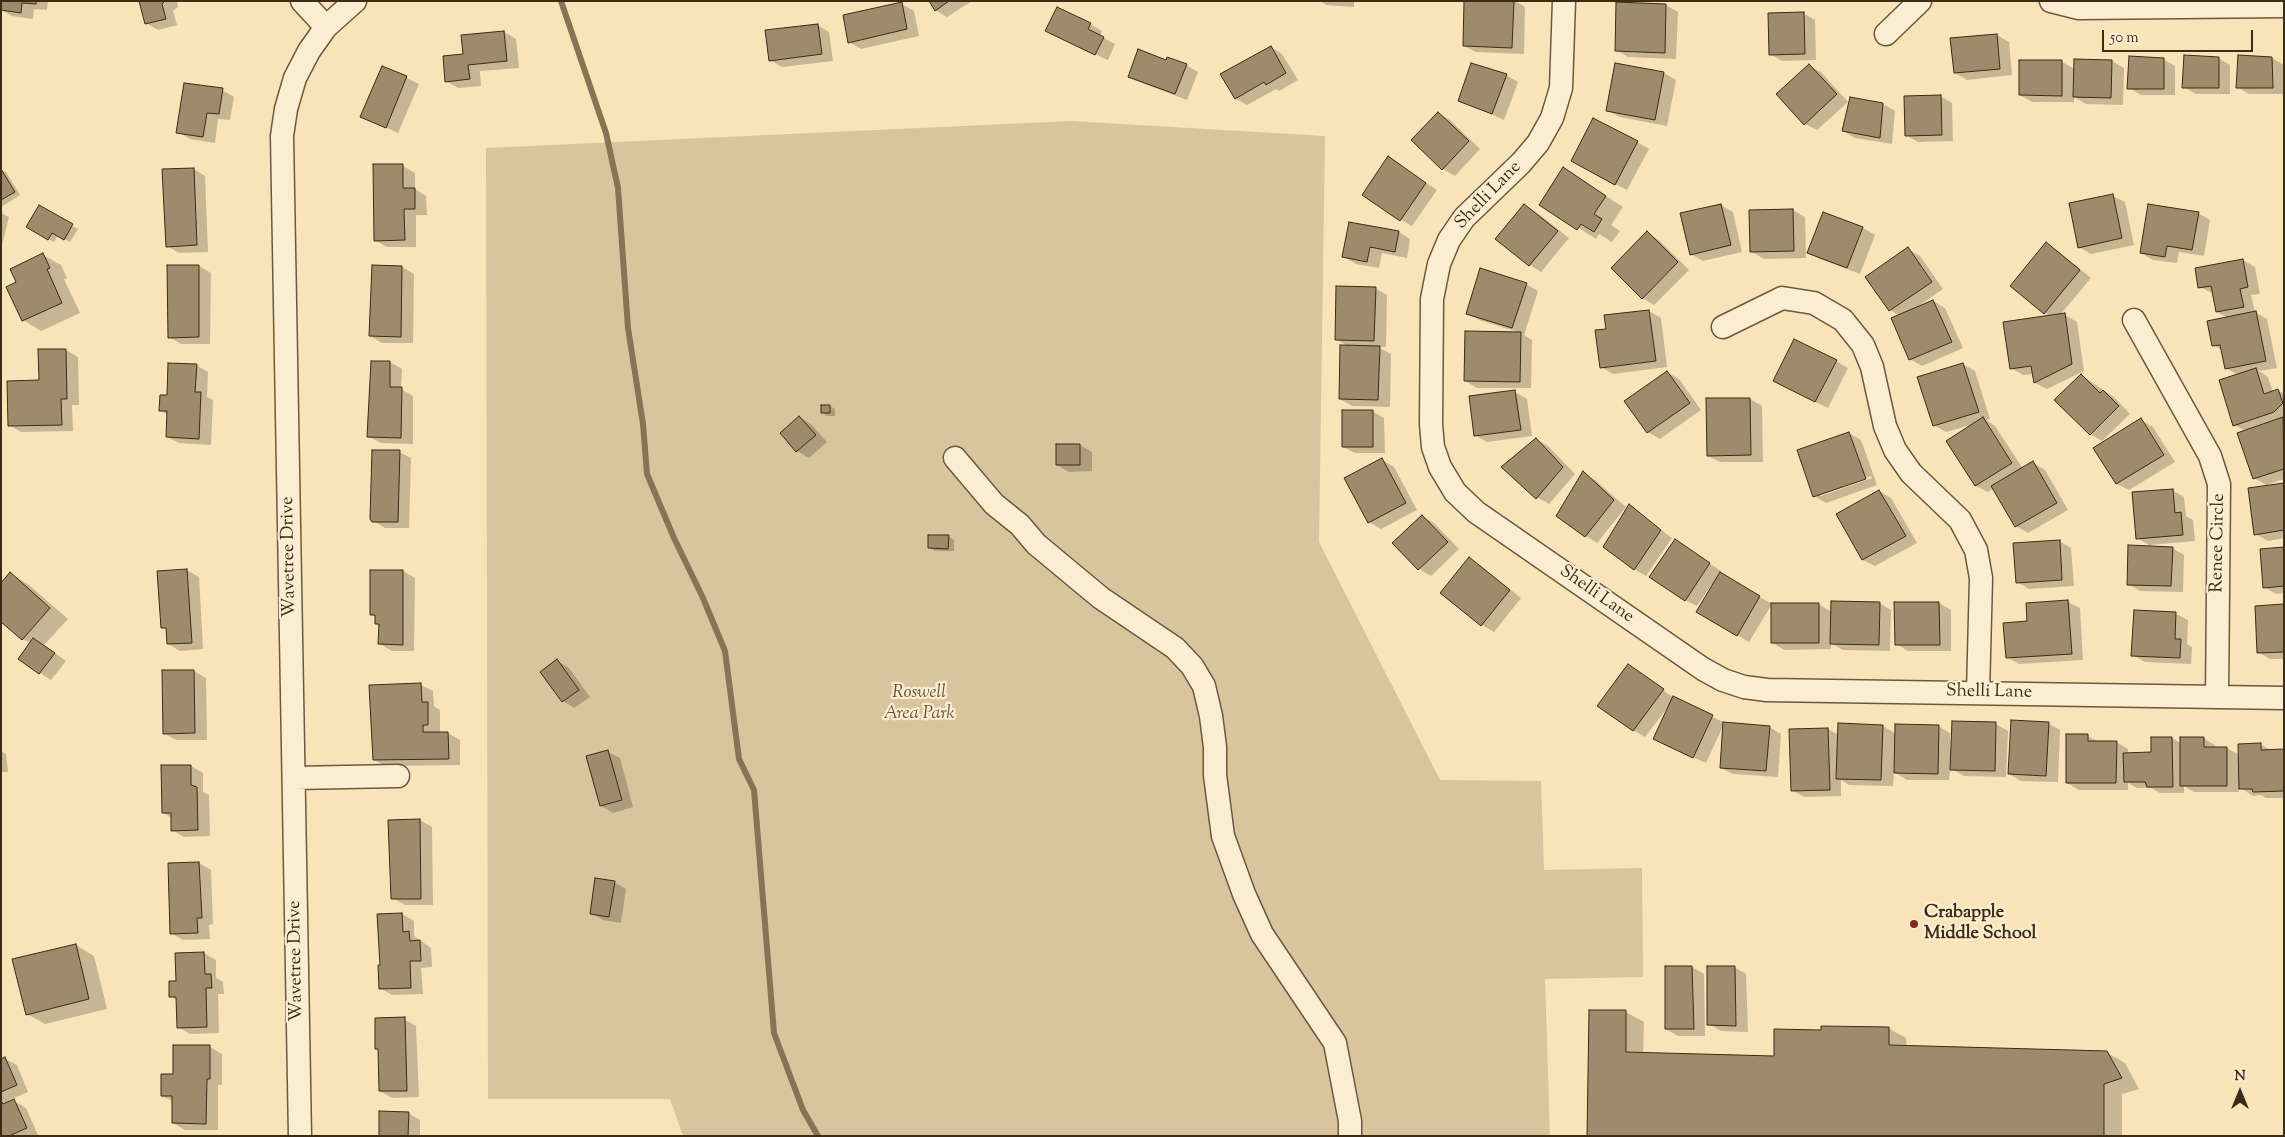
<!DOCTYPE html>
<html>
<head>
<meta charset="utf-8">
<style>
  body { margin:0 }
  #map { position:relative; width:2285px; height:1137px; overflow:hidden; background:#f9e4b9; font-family:"Sorts Mill Goudy",serif }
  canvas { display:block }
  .frame { position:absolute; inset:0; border:2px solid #3b2b17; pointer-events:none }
  .north { position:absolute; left:2215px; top:1067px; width:50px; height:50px; -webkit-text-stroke:4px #fbedd2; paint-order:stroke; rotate:0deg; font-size:14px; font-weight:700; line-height:20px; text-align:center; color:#3b2b17 }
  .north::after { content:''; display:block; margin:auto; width:18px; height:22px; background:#3b2b17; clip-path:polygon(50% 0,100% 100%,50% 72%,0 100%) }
  .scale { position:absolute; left:2102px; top:30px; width:151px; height:22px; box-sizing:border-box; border:2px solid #3b2b17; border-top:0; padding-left:6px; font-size:15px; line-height:18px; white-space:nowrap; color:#3b2b17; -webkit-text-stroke:4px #fbedd2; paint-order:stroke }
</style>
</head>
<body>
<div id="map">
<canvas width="2285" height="1137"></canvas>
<div class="frame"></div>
<div class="north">N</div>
<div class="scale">50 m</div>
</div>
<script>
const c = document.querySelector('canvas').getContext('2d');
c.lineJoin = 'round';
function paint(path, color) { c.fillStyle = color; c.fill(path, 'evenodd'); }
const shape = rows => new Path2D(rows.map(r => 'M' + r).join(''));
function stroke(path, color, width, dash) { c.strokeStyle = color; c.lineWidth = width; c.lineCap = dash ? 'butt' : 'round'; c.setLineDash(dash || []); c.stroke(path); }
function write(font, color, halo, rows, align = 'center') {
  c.font = font + ' "Sorts Mill Goudy",serif'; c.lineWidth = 4.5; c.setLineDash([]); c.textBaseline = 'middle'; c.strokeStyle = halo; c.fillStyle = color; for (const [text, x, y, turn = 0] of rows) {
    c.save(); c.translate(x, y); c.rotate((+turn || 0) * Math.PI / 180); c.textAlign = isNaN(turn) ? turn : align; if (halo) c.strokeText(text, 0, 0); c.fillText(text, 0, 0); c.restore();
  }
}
paint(shape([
  [1071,121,1325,136,1319,542,1440,780,1541,781,1544,870,1642,868,1643,977,1545,979,1550,1136,683,1136,670,1099,488,1099,486,148]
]), '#d9c59d');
paint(shape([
  [1,1,48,1,47,10,34,9,33,19,12,16,1,10],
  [141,1,177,1,178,7,173,11,177,25,158,30,146,23],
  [930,1,972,1,947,17,935,10],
  [1321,1,1354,1,1354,7,1326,5],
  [1465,1,1515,1,1525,7,1524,54,1476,52,1464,46],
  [902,4,914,11,919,36,861,49,849,42],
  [1666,5,1678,12,1676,59,1628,57,1616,50],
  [1803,13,1815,20,1816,60,1782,61,1770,54],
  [1090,24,1102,31,1100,36,1115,44,1108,60,1059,38],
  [817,25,829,32,833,61,782,67,770,60],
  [504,32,516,39,519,68,480,71,481,86,458,88,446,81,465,55],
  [1997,35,2009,42,2012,75,1967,80,1955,73],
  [1271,47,1282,54,1298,80,1279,91,1276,89,1247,105,1236,99],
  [2218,58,2230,65,2230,94,2196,94,2184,87],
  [2272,58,2284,65,2284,94,2249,94,2237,87],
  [2163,59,2175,66,2175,95,2141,95,2129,88],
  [2075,60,2112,61,2124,68,2123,105,2086,104,2074,97,2074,102,2032,102,2020,95,2021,61,2062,62,2075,69],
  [1167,62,1186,65,1198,72,1187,100,1142,83,1130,76],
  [1809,66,1821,72,1848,102,1817,130,1805,124],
  [383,67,419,84,398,133,362,116],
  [1664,73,1676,80,1667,126,1620,117,1608,111],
  [1506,75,1518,82,1504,120,1460,100],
  [222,90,234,97,230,120,218,119,215,143,190,139,178,132],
  [1940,96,1952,103,1953,141,1918,142,1906,135],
  [1883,104,1895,111,1892,144,1855,138,1843,131],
  [1438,113,1450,120,1480,149,1455,176,1443,169],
  [1637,142,1649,149,1627,190,1584,168],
  [1388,158,1437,190,1412,226,1401,220],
  [403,166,415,173,415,189,426,196,427,215,416,215,416,247,387,247,375,240],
  [194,169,205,176,208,252,179,253,167,246],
  [1564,169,1623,207,1611,225,1620,231,1612,242,1599,234,1596,239,1541,204],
  [1,170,6,172,20,195,1,207],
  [2113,196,2125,202,2134,245,2091,254,2079,247],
  [1524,205,1536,212,1569,238,1541,272,1530,265],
  [1721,205,1733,212,1742,252,1703,261,1691,254],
  [40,207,78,229,70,242,58,235,54,242,28,227],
  [1793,210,1805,217,1806,258,1764,259,1752,252],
  [1,213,9,217,1,249],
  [2198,213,2210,220,2204,256,2179,252,2177,263,2153,260,2141,253],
  [1824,214,1863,228,1875,235,1860,274,1820,259,1809,252],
  [1399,232,1410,239,1407,258,1382,253,1379,268,1356,264,1344,257],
  [1648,233,1659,240,1689,270,1654,305,1642,298],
  [2047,244,2058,251,2091,278,2060,315,2065,315,2077,322,2084,371,2047,389,2035,383,2034,374,2023,375,2011,368,2051,317,2045,313],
  [1908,249,1920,256,1943,289,1917,307,1933,301,1945,308,1963,348,1922,366,1910,359,1900,316,1890,310],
  [43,255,61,265,67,278,64,279,80,313,41,331,23,320,18,283],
  [2243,260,2255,267,2260,294,2251,295,2255,312,2267,319,2277,368,2259,371,2268,377,2273,392,2278,390,2284,394,2284,479,2266,485,2254,478,2246,431,2234,425,2238,375,2226,368,2223,351,2213,345,2228,318,2217,312,2214,294,2200,287],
  [199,266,211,273,210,344,181,344,169,337],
  [402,267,414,274,413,343,382,343,370,336],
  [1526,284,1538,291,1524,335,1532,340,1531,388,1477,388,1465,381,1518,332,1479,320,1467,313],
  [1375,288,1387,295,1386,347,1378,347,1391,354,1390,407,1352,406,1340,399,1349,347,1336,339],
  [1649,311,1661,318,1667,367,1613,374,1601,367,1608,330],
  [66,350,78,357,79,405,72,405,73,431,21,432,9,425],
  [1836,361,1848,368,1828,408,1786,388],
  [390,362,402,369,401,389,413,396,413,444,381,443,369,437],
  [1963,364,1975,371,1990,419,1986,420,1995,426,2023,469,2033,463,2045,470,2068,510,2028,533,2016,526,1994,488,1988,492,1976,486,1974,424,1946,432,1934,425],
  [196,365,208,372,207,397,213,400,211,445,179,443,167,437,168,415,160,410,169,396],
  [1667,372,1679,379,1701,410,1660,439,1648,432],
  [2081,375,2115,398,2130,414,2102,441,2090,434],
  [1515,392,1527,399,1532,436,1487,442,1475,435],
  [1750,399,1762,406,1763,462,1720,462,1708,456],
  [830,406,835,409,835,416,827,416,822,413],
  [1372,411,1384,418,1385,453,1355,453,1343,447],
  [800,417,811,424,827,442,809,458,797,451,781,433],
  [2141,420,2153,427,2175,462,2129,490,2117,484],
  [1849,433,1861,440,1877,485,1826,503,1814,496],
  [1871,476,1872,478,1821,496,1821,493],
  [1536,439,1548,446,1575,474,1549,504,1537,497],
  [1080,445,1092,452,1092,471,1069,472,1057,465],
  [399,452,411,458,409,528,385,528,373,521],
  [1382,460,1394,467,1417,510,1381,529,1369,522],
  [1583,473,1595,480,1626,507,1597,543,1586,536],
  [2284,484,2284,538,2268,541,2256,534],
  [2172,490,2184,497,2186,516,2193,520,2195,541,2149,545,2137,538],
  [1879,491,1891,498,1917,543,1875,566,1863,560,1837,515],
  [1629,506,1672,538,1646,576,1634,569],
  [1422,516,1434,523,1459,549,1431,576,1419,569,1394,543],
  [949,537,954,540,954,551,935,551,929,547],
  [2059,541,2071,548,2074,586,2029,589,2017,582],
  [1687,548,1721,571,1719,574,1772,604,1749,642,1698,612,1713,586,1711,585,1697,606,1685,600],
  [2172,548,2184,555,2183,592,2140,591,2128,584],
  [2284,549,2284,593,2276,594,2264,587],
  [1470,559,1481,566,1521,598,1494,632,1482,625,1442,593],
  [187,570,199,577,203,649,180,651,168,644,167,630,162,627,159,572],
  [403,571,415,578,414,651,392,651,380,644,380,626,376,624,376,617,371,614],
  [11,574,29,585,68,619,44,645,66,661,51,680,40,673,31,643,22,639],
  [2068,602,2080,608,2083,660,2019,664,2007,657,2028,623],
  [1879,603,1891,610,1890,651,1843,650,1831,643,1831,649,1784,650,1773,643,1818,604,1832,612],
  [1939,603,1951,610,1951,651,1908,651,1896,644],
  [2284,605,2284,659,2270,659,2258,652],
  [2135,612,2176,614,2188,620,2187,644,2192,647,2191,664,2145,662,2133,655],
  [558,661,569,668,590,697,574,708,563,701],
  [1629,666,1674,698,1725,723,1769,727,1781,734,1778,777,1733,774,1721,768,1724,724,1706,763,1654,739,1668,707,1645,737,1633,730],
  [164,671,194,671,206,678,207,740,176,740,164,733],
  [421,685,433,691,434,706,440,710,440,733,448,733,460,740,460,765,386,766,374,760,370,686],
  [2048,723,2060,730,2058,782,2021,781,2009,774],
  [1996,724,2008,731,2006,777,1964,776,1950,768,1949,780,1907,780,1894,772,1893,786,1849,785,1841,780,1841,796,1804,797,1792,790,1790,730,1828,729,1839,735,1839,725,1883,726,1896,734,1938,726,1950,733,1950,750,1952,750],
  [2068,735,2088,736,2099,742,2116,742,2128,749,2128,754,2153,753,2172,738,2182,744,2203,738,2215,745,2215,748,2227,748,2239,755,2260,744,2272,751,2284,750,2284,798,2266,798,2261,795,2253,796,2239,787,2239,792,2194,792,2184,786,2184,793,2160,793,2151,788,2137,788,2128,783,2128,790,2079,790,2067,783],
  [1,751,6,754,8,772,1,772],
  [608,752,620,758,633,807,613,813,601,806],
  [191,766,203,773,203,792,209,795,210,836,184,837,172,830,172,818,163,813],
  [420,820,432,827,433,905,405,905,393,898],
  [199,863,211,870,213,924,209,925,210,939,183,940,171,933],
  [614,882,626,889,621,923,603,920,591,913],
  [402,914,414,921,414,936,431,948,432,967,421,968,423,994,392,995,380,988],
  [76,945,94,956,107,1009,45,1024,27,1014],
  [204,953,216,960,216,978,223,982,224,994,218,994,219,1033,190,1034,178,1027,178,1001,171,997,177,982],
  [1692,967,1704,974,1705,1036,1678,1036,1666,1029],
  [1734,967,1746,974,1748,1032,1721,1031,1709,1024],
  [1626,1012,1644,1022,1643,1054,1775,1057,1822,1032,1888,1028,1906,1038,1907,1047,2106,1052,2125,1063,2139,1089,2122,1094,2122,1136,1588,1136],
  [404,1019,416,1026,419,1097,392,1098,380,1091,380,1050,376,1048],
  [210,1047,222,1054,222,1085,218,1085,218,1130,185,1130,173,1123,174,1102,162,1096,174,1075],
  [5,1059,17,1065,28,1092,9,1100,10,1103,14,1101,26,1108,38,1135,36,1136,1,1136,1,1060],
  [408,1113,420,1120,420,1136,380,1136]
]), '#0003');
stroke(shape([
  [561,1,606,133,618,188,628,328,643,424,647,474,674,538,703,598,725,651,739,759,754,790,774,1033,803,1110,818,1136]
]), '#867457', 6);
const building = shape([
  [1,1,36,1,36,4,22,3,21,13,1,10,1,1],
  [139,1,165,1,162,4,166,19,145,24,139,1],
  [929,1,949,1,935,11,929,1],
  [1464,1,1514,1,1512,48,1463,46,1464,1],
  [902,2,907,29,848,43,843,15,902,2],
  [1616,2,1666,4,1665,53,1615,51,1616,2],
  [1057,7,1091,23,1088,29,1104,37,1095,55,1045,31,1057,7],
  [1804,12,1805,54,1769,55,1768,13,1804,12],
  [818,24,822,54,769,61,765,30,818,24],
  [504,31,507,61,468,65,470,79,445,82,443,56,463,54,461,35,504,31],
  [1997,34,2000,69,1954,73,1950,38,1997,34],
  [1271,46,1286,73,1266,85,1264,82,1235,99,1220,74,1271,46],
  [1138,49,1166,60,1167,57,1187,64,1175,94,1128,77,1138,49],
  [2184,55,2219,57,2219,88,2182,88,2184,55],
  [2238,55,2272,57,2273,88,2236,88,2238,55],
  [2129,56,2164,58,2164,89,2127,89,2129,56],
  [2074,59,2112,60,2111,98,2073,97,2074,59],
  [2019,60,2062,60,2062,96,2019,95,2019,60],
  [1471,63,1507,74,1492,114,1458,101,1471,63],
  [1615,63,1664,72,1655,120,1606,111,1615,63],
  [1809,64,1837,94,1804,125,1776,94,1809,64],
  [382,66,407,76,386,128,360,117,382,66],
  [184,83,223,88,219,114,207,113,203,137,176,133,184,83],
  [1941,95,1942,135,1905,136,1904,96,1941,95],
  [1850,97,1883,103,1880,138,1842,131,1850,97],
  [1438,112,1469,141,1442,170,1411,140,1438,112],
  [1593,118,1638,141,1615,185,1571,161,1593,118],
  [1388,156,1426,183,1400,221,1362,195,1388,156],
  [373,164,403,164,403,188,415,188,415,209,404,209,405,240,374,241,373,164],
  [1563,167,1606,196,1594,214,1602,219,1594,232,1581,224,1577,230,1539,205,1563,167],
  [194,168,197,245,166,247,162,169,194,168],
  [1,169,15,192,1,200,1,169],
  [2113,194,2122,238,2078,248,2069,203,2113,194],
  [1524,204,1558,231,1529,266,1495,239,1524,204],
  [1721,204,1731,245,1690,255,1680,213,1721,204],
  [2148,204,2199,212,2192,250,2167,246,2165,257,2140,253,2148,204],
  [39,205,73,224,64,240,52,233,48,240,26,227,39,205],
  [1793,209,1794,251,1750,252,1749,210,1793,209],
  [1823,212,1863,227,1847,268,1807,253,1823,212],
  [1349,222,1399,231,1395,252,1370,247,1367,262,1342,257,1349,222],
  [1647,231,1678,262,1642,299,1611,268,1647,231],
  [2046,242,2080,270,2044,314,2010,286,2046,242],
  [1908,247,1932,282,1889,311,1865,277,1908,247],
  [43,253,50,268,47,269,62,303,22,321,6,287,16,282,10,269,43,253],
  [2243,259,2248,287,2240,289,2244,307,2216,312,2211,286,2198,288,2195,268,2243,259],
  [167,265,199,265,199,337,168,338,167,265],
  [372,265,402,266,401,337,369,336,372,265],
  [1480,268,1527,283,1512,328,1466,314,1480,268],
  [1336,286,1376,287,1374,341,1335,340,1336,286],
  [1933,300,1952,342,1909,360,1891,318,1933,300],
  [1649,310,1656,361,1600,368,1595,330,1606,329,1604,315,1649,310],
  [2256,311,2266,361,2225,369,2220,345,2212,346,2207,321,2256,311],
  [2065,313,2072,364,2034,383,2031,366,2010,369,2003,322,2065,313],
  [1465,331,1521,332,1520,382,1464,381,1465,331],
  [1794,339,1837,360,1815,402,1773,381,1794,339],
  [1340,345,1380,346,1378,400,1339,399,1340,345],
  [38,349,66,349,67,399,61,399,62,425,8,426,7,381,39,380,38,349],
  [371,361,390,361,390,387,402,387,401,438,367,437,371,361],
  [168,363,197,364,195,392,201,392,199,439,166,437,167,411,159,411,160,395,167,395,168,363],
  [1963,363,1979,412,1933,426,1917,377,1963,363],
  [2256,368,2264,394,2278,389,2283,403,2274,412,2233,426,2219,380,2256,368],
  [1667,371,1690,403,1647,433,1624,401,1667,371],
  [2081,374,2100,393,2103,390,2119,406,2090,435,2054,400,2081,374],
  [1515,390,1521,430,1474,436,1469,396,1515,390],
  [1706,398,1750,398,1751,455,1707,456,1706,398],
  [821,405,830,405,830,413,821,413,821,405],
  [1342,410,1373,410,1373,447,1342,447,1342,410],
  [799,416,816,435,796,452,780,433,799,416],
  [1983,417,2012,463,1975,486,1946,441,1983,417],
  [2283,417,2284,469,2253,479,2237,433,2283,417],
  [2141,418,2164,455,2116,484,2093,448,2141,418],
  [1849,432,1866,479,1813,497,1797,450,1849,432],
  [1536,438,1563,467,1536,499,1501,467,1536,438],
  [1056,444,1080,444,1080,465,1056,465,1056,444],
  [372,450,400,450,398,522,372,522,370,519,372,450],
  [1382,458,1406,503,1368,523,1344,478,1382,458],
  [2033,461,2057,503,2015,527,1991,486,2033,461],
  [1583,471,1614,500,1585,537,1556,516,1583,471],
  [2284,483,2284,530,2254,535,2248,488,2284,483],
  [2173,489,2175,513,2181,512,2183,535,2136,539,2132,492,2173,489],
  [1879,490,1906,536,1862,560,1836,514,1879,490],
  [1629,504,1661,530,1634,570,1603,547,1629,504],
  [1422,515,1448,542,1418,570,1392,543,1422,515],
  [928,535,949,535,948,549,928,548,928,535],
  [1675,539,1710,563,1685,601,1649,577,1675,539],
  [2060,540,2062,580,2016,583,2013,543,2060,540],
  [2128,545,2173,547,2171,586,2127,585,2128,545],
  [2284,547,2284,586,2263,588,2260,549,2284,547],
  [1469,557,1510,590,1481,626,1440,593,1469,557],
  [187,569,192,643,167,644,166,628,161,628,157,571,187,569],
  [370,570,403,570,403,645,378,644,379,624,375,624,375,615,370,615,370,570],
  [10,572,50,608,22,640,1,622,1,583,10,572],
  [1720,572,1760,596,1737,636,1696,612,1720,572],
  [2068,600,2072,654,2006,658,2003,623,2027,621,2026,603,2068,600],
  [1831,601,1880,602,1879,645,1830,644,1831,601],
  [1894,602,1939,602,1940,645,1895,645,1894,602],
  [1771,603,1819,603,1819,643,1771,643,1771,603],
  [2284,604,2284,652,2257,653,2255,606,2284,604],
  [2134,610,2176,612,2175,639,2181,639,2180,658,2131,656,2134,610],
  [33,638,55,653,39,674,18,659,33,638],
  [557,659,579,690,562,702,540,672,557,659],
  [1628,664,1664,689,1633,731,1597,706,1628,664],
  [162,670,194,670,195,733,163,734,162,670],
  [421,683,422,702,428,702,428,725,423,725,423,732,448,732,449,759,373,760,369,685,421,683],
  [1673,696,1713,715,1693,758,1653,739,1673,696],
  [2011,720,2049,722,2046,776,2008,774,2011,720],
  [1952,721,1996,722,1995,771,1950,770,1952,721],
  [1723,722,1770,726,1766,771,1720,768,1723,722],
  [1838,723,1883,725,1881,780,1836,779,1838,723],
  [1895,724,1939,725,1938,774,1894,773,1895,724],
  [1828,728,1830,790,1791,791,1789,729,1828,728],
  [2066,734,2088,734,2088,741,2117,741,2116,783,2066,783,2066,734],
  [2151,737,2172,737,2173,787,2147,787,2145,782,2124,782,2123,753,2151,752,2151,737],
  [2180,737,2204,737,2204,747,2227,747,2227,786,2180,786,2180,737],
  [2261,743,2261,750,2284,749,2284,791,2253,792,2252,789,2239,789,2238,744,2261,743],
  [608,750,622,800,600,806,586,756,608,750],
  [161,765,191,765,191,785,197,787,198,830,171,831,171,813,162,813,161,765],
  [420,819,421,899,391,899,388,820,420,819],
  [199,862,202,918,197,918,198,933,170,934,168,863,199,862],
  [595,878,615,881,609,917,590,914,595,878],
  [402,913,403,932,409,931,410,941,420,940,421,961,410,961,411,988,379,989,378,965,380,965,377,914,402,913],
  [76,944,89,999,26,1015,12,959,76,944],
  [204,952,205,974,211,974,212,988,206,988,207,1027,177,1028,176,997,169,997,169,981,176,981,175,953,204,952],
  [1665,966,1692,966,1694,1029,1665,1029,1665,966],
  [1707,966,1735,966,1736,1026,1707,1025,1707,966],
  [1589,1010,1626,1010,1626,1052,1774,1056,1774,1029,1821,1030,1821,1026,1889,1027,1889,1045,2107,1051,2122,1078,2104,1084,2104,1136,1587,1136,1589,1010],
  [405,1017,407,1091,379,1091,378,1049,375,1049,375,1018,405,1017],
  [173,1045,210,1045,210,1079,207,1079,206,1124,172,1123,172,1096,161,1096,161,1074,173,1074,173,1045],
  [5,1057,17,1085,1,1092,1,1059,5,1057],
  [14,1099,27,1128,9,1136,1,1136,1,1101,3,1104,14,1099],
  [379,1111,409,1112,408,1136,379,1136,379,1111]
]);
paint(building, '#9e8b6b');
stroke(building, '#3b2b17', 1);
const minor = shape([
  [302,1,326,27],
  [1564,1,1561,88,1552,118,1538,143,1521,163,1464,218,1449,240,1439,264,1432,299,1431,424,1433,447,1440,467,1455,492,1476,512,1703,669,1723,680,1744,687,1767,690,2284,698],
  [2051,1,2079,8,2284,6],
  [1886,34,1920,1],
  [2134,320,2210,456,2219,484,2217,697],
  [1723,327,1782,298,1814,303,1843,320,1863,345,1872,367,1885,426,1895,450,1911,473,1960,520,1976,550,1981,578,1978,693],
  [955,458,994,504,1020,525,1036,544,1101,598,1175,648,1192,666,1204,686,1211,716,1215,747,1215,775,1223,836,1244,894,1262,934,1335,1043,1350,1121,1350,1136],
  [294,778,398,776],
  [300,1136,282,136,286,109,295,78,309,51,326,27,355,1]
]);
stroke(minor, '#6a5940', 25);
stroke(minor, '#fbedd2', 22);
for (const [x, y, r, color] of [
  [1914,924,5,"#8f2418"]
]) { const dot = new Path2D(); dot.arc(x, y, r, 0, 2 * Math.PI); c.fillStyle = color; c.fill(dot); stroke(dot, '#fbedd2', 2); }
write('18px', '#3b2b17', '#fbedd2', [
  ["Shelli Lane",1489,196,-46],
  ["Renee Circle",2219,543,-89],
  ["Wavetree Drive",290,557,-91],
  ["Shelli Lane",1596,595,35],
  ["Shelli Lane",1989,693,1],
  ["Wavetree Drive",297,961,-91]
]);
write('italic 18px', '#625238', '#fbedd2', [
  ["Roswell",919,694],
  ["Area Park",919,715]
]);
write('bold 18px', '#3b2b17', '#fbedd2', [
  ["Crabapple",1924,914],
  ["Middle School",1924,935]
], 'left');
</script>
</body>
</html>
